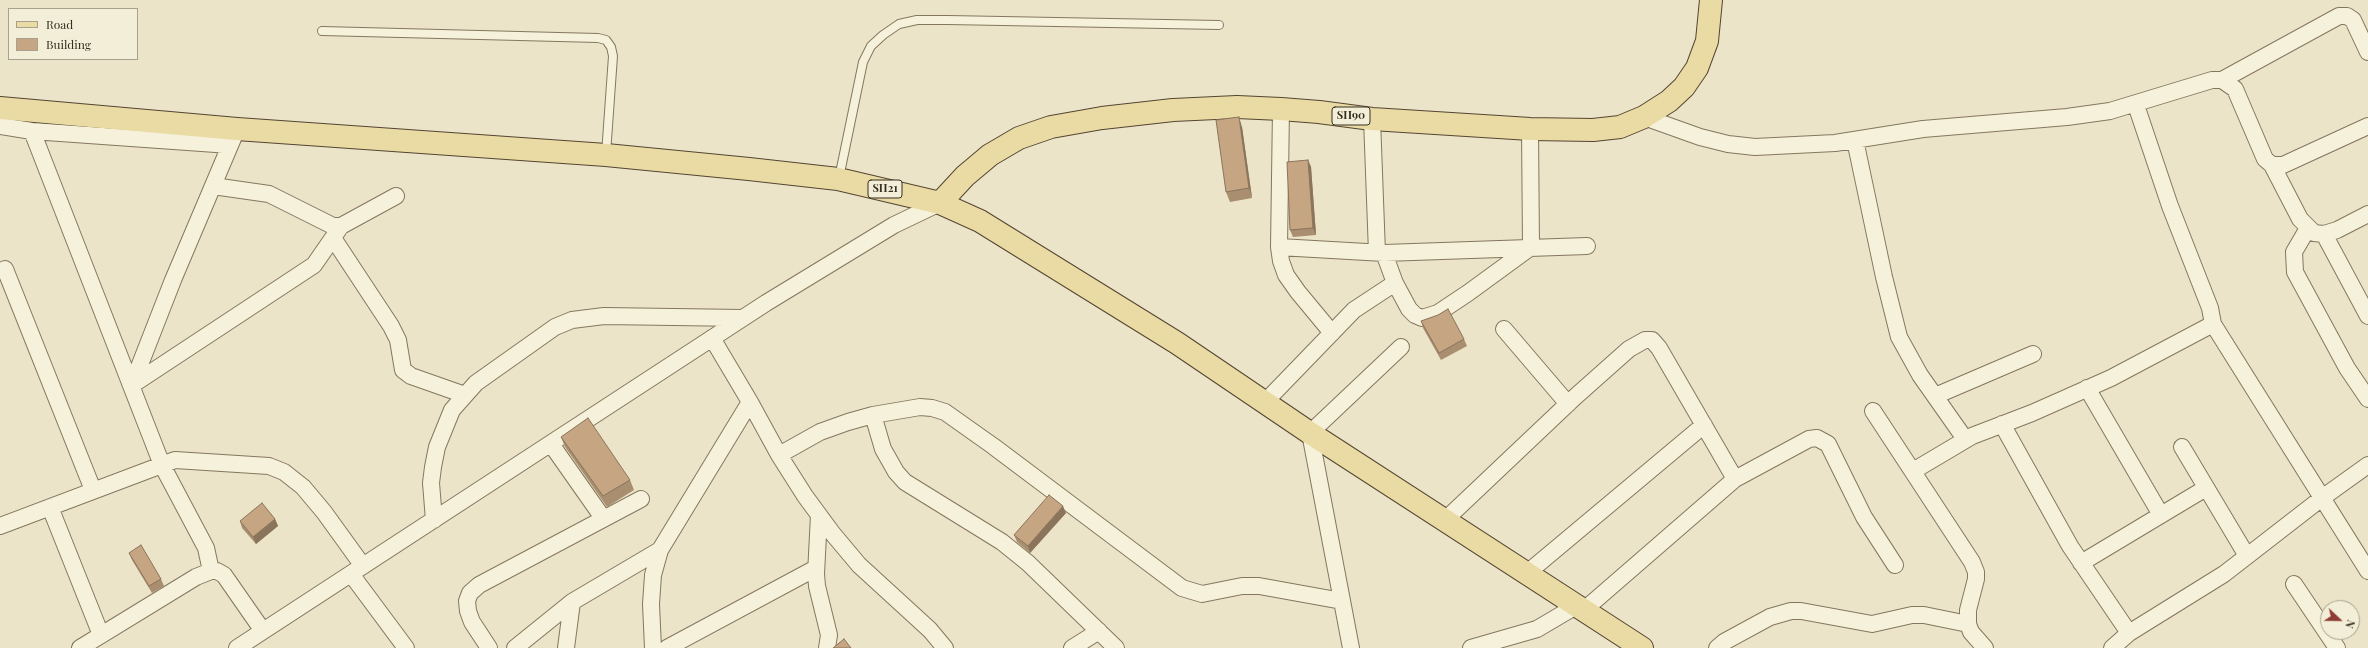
<!DOCTYPE html>
<html>
<head>
<meta charset="utf-8">
<style>
  body { margin:0 }
  #map { position:relative; width:2368px; height:648px; overflow:hidden; background:#ebe4c8; font-family:"Playfair Display",serif }
  canvas { display:block }
  .legend { position:absolute; left:8px; top:8px; width:130px; height:52px; box-sizing:border-box; background:#f3eed7; border:1px solid #a8a18e; margin:0; padding:5px 7px; list-style:none; font-size:12px; color:#372e21 }
  .legend li { display:flex; align-items:center; gap:8px; height:20px }
  .legend b { width:20px; border:1px solid #a8a18e }
  .north { position:absolute; left:2320px; top:600px; width:40px; height:40px; box-sizing:border-box; background:#f3eed7; border:1px solid #a8a18e; border-radius:50%; rotate:112deg; font-size:11px; font-weight:700; line-height:16px; text-align:center; color:#372e21 }
  .north::after { content:''; display:block; margin:auto; width:14px; height:18px; background:#8f3d34; clip-path:polygon(50% 0,100% 100%,50% 72%,0 100%) }
</style>
</head>
<body>
<div id="map">
<canvas width="2368" height="648"></canvas>
<ul class="legend">
<li><b style="height:5px;background:#eadba4"></b>Road</li>
<li><b style="height:11px;background:#c5a582"></b>Building</li>
</ul>
<div class="north">N</div>
</div>
<script>
const c = document.querySelector('canvas').getContext('2d');
c.lineJoin = 'round';
const shape = rows => new Path2D(rows.map(r => 'M' + r).join(''));
function stroke(path, color, width, dash) { c.strokeStyle = color; c.lineWidth = width; c.lineCap = dash ? 'butt' : 'round'; c.setLineDash(dash || []); c.stroke(path); }
function paint(path, color) { c.fillStyle = color; c.fill(path, 'evenodd'); }
function write(font, color, halo, rows, align = 'center') {
  c.font = font + ' "Playfair Display",serif'; c.lineWidth = 3; c.setLineDash([]); c.textBaseline = 'middle'; c.strokeStyle = halo; c.fillStyle = color; for (const [text, x, y, turn = 0] of rows) {
    c.save(); c.translate(x, y); c.rotate((+turn || 0) * Math.PI / 180); c.textAlign = isNaN(turn) ? turn : align; if (halo) c.strokeText(text, 0, 0); c.fillText(text, 0, 0); c.restore();
  }
}
const service = shape([
  [322,31,598,38,606,40,611,47,613,56,606,154],
  [839,178,863,62,871,46,883,35,899,24,917,20,948,20,1219,25]
]);
const minor = shape([
  [2222,80,2339,16,2347,16,2353,20,2368,52],
  [2136,105,2170,206,2210,308,2213,324,2368,571],
  [1281,109,1279,247,1281,261,1286,275,1298,292,1332,333],
  [1644,117,1700,137,1728,144,1755,147,1835,143,1923,129,2067,117,2110,111,2212,80,2222,80,2235,89,2265,159,2272,165,2283,165,2368,126],
  [1372,119,1377,253],
  [0,126,32,131,230,145],
  [32,131,162,465,206,548,211,571],
  [1855,140,1884,277,1899,337,1920,375,1965,439],
  [2272,165,2300,219,2314,233,2324,234,2337,230,2368,214],
  [213,186,269,194,333,226,341,226,396,196],
  [2308,228,2294,252,2295,272,2347,368,2368,399],
  [2324,234,2368,316],
  [333,238,391,326,398,340,403,370,411,376,465,395],
  [1279,247,1384,253],
  [5,269,93,490],
  [1395,283,1409,309,1415,315,1422,318,1438,313,1468,293,1531,247,1530,129],
  [1504,329,1568,404],
  [132,385,173,280,237,129],
  [132,385,314,265,341,226],
  [2087,388,2161,515],
  [1935,396,2033,354],
  [750,402,779,455,805,496,833,534,859,565,930,630,945,648],
  [1265,402,1354,310,1395,283,1384,253,1587,246],
  [1873,411,1972,562,1976,572,1976,579,1968,610,1968,624,1971,632,1985,648],
  [873,415,883,449,896,472,905,482,1002,542,1028,563,1116,648],
  [2002,424,2070,546,2129,633],
  [551,444,603,518],
  [2182,447,2247,556],
  [779,455,820,432,848,422,873,415,920,407,932,408,945,412,993,446,1182,588,1202,594,1242,586,1259,586,1342,601],
  [1913,471,1972,436,2032,413,2111,378,2213,324],
  [50,507,101,635],
  [819,515,816,574,817,586,829,635,827,648],
  [434,520,431,483,433,467,437,447,452,410,476,383,555,327,572,320,604,316,743,318],
  [1444,521,1575,397,1629,349,1645,340,1652,340,1659,348,1735,479],
  [0,526,175,460,269,466,284,472,303,487,324,512,363,566],
  [2081,563,2206,488],
  [351,574,406,648],
  [1526,574,1704,425],
  [2294,584,2337,648],
  [1584,610,1735,479,1809,439,1817,438,1828,444,1864,517,1895,565],
  [80,648,196,577,211,571,217,571,224,575,263,631],
  [237,648,766,303,894,225,940,203],
  [489,648,472,622,468,611,467,601,470,593,479,585,641,499],
  [515,648,572,602,660,550],
  [566,648,572,602],
  [653,648,651,604,653,575,660,550,750,402,712,338],
  [667,648,816,568],
  [1072,648,1099,631],
  [1351,648,1310,433,1401,347],
  [1471,648,1537,629,1576,606],
  [1717,648,1724,642,1770,617,1791,611,1801,611,1872,624,1912,615,1924,615,1968,624],
  [2112,648,2129,633,2224,574,2322,498,2368,465]
]);
const primary = shape([
  [0,108,237,129,606,155,749,169,838,179,940,203,980,221,1177,343,1310,433,1642,648],
  [940,203,965,176,990,155,1019,138,1051,127,1102,118,1173,110,1237,107,1281,109,1319,112,1372,119,1530,129,1593,130,1620,127,1644,117,1669,101,1684,87,1697,68,1707,41,1711,0]
]);
stroke(service, '#85775f', 10);
stroke(minor, '#85775f', 18);
stroke(primary, '#544532', 24);
stroke(service, '#f6f1db', 8);
stroke(minor, '#f6f1db', 16);
stroke(primary, '#eadba4', 22);
paint(shape([
  [1242,127,1252,198,1230,202,1226,192],
  [1308,160,1311,167,1316,235,1293,237,1290,230],
  [1421,321,1464,339,1467,346,1441,360,1423,328],
  [561,437,630,480,634,490,607,507,565,447],
  [1066,513,1030,553,1017,542,1014,535],
  [275,519,278,526,256,544,242,528,240,521],
  [129,553,161,579,164,586,152,593,132,560]
]), '#a98e70');
paint(shape([
  [1239,117,1242,127,1252,198,1249,188],
  [1308,160,1311,167,1316,235,1313,228],
  [1063,506,1066,513,1030,553,1028,546],
  [275,519,278,526,256,544,253,537]
]), '#8a745b');
const building = shape([
  [1239,117,1249,188,1226,192,1216,120,1239,117],
  [1308,160,1313,228,1290,230,1287,162,1308,160],
  [1448,309,1464,339,1439,353,1421,321,1438,315,1448,309],
  [588,418,630,480,603,496,561,437,588,418],
  [1049,495,1063,506,1028,546,1014,535,1049,495],
  [262,503,275,519,253,537,240,521,262,503],
  [141,545,161,579,149,586,129,553,141,545],
  [844,639,851,648,833,648,844,639]
]);
paint(building, '#c5a582');
stroke(building, '#8a745b', 1);
for (const [x, y, w] of [
  [1351,116,38],
  [885,189,34]
]) { const box = new Path2D(); box.roundRect(x - w / 2, y - 9, w, 18, 3); c.fillStyle = '#f3eed7'; c.fill(box); stroke(box, '#372e21', 1); }
write('bold 11px', '#372e21', null, [
  ["SH90",1351,116],
  ["SH21",885,189]
]);
</script>
</body>
</html>
